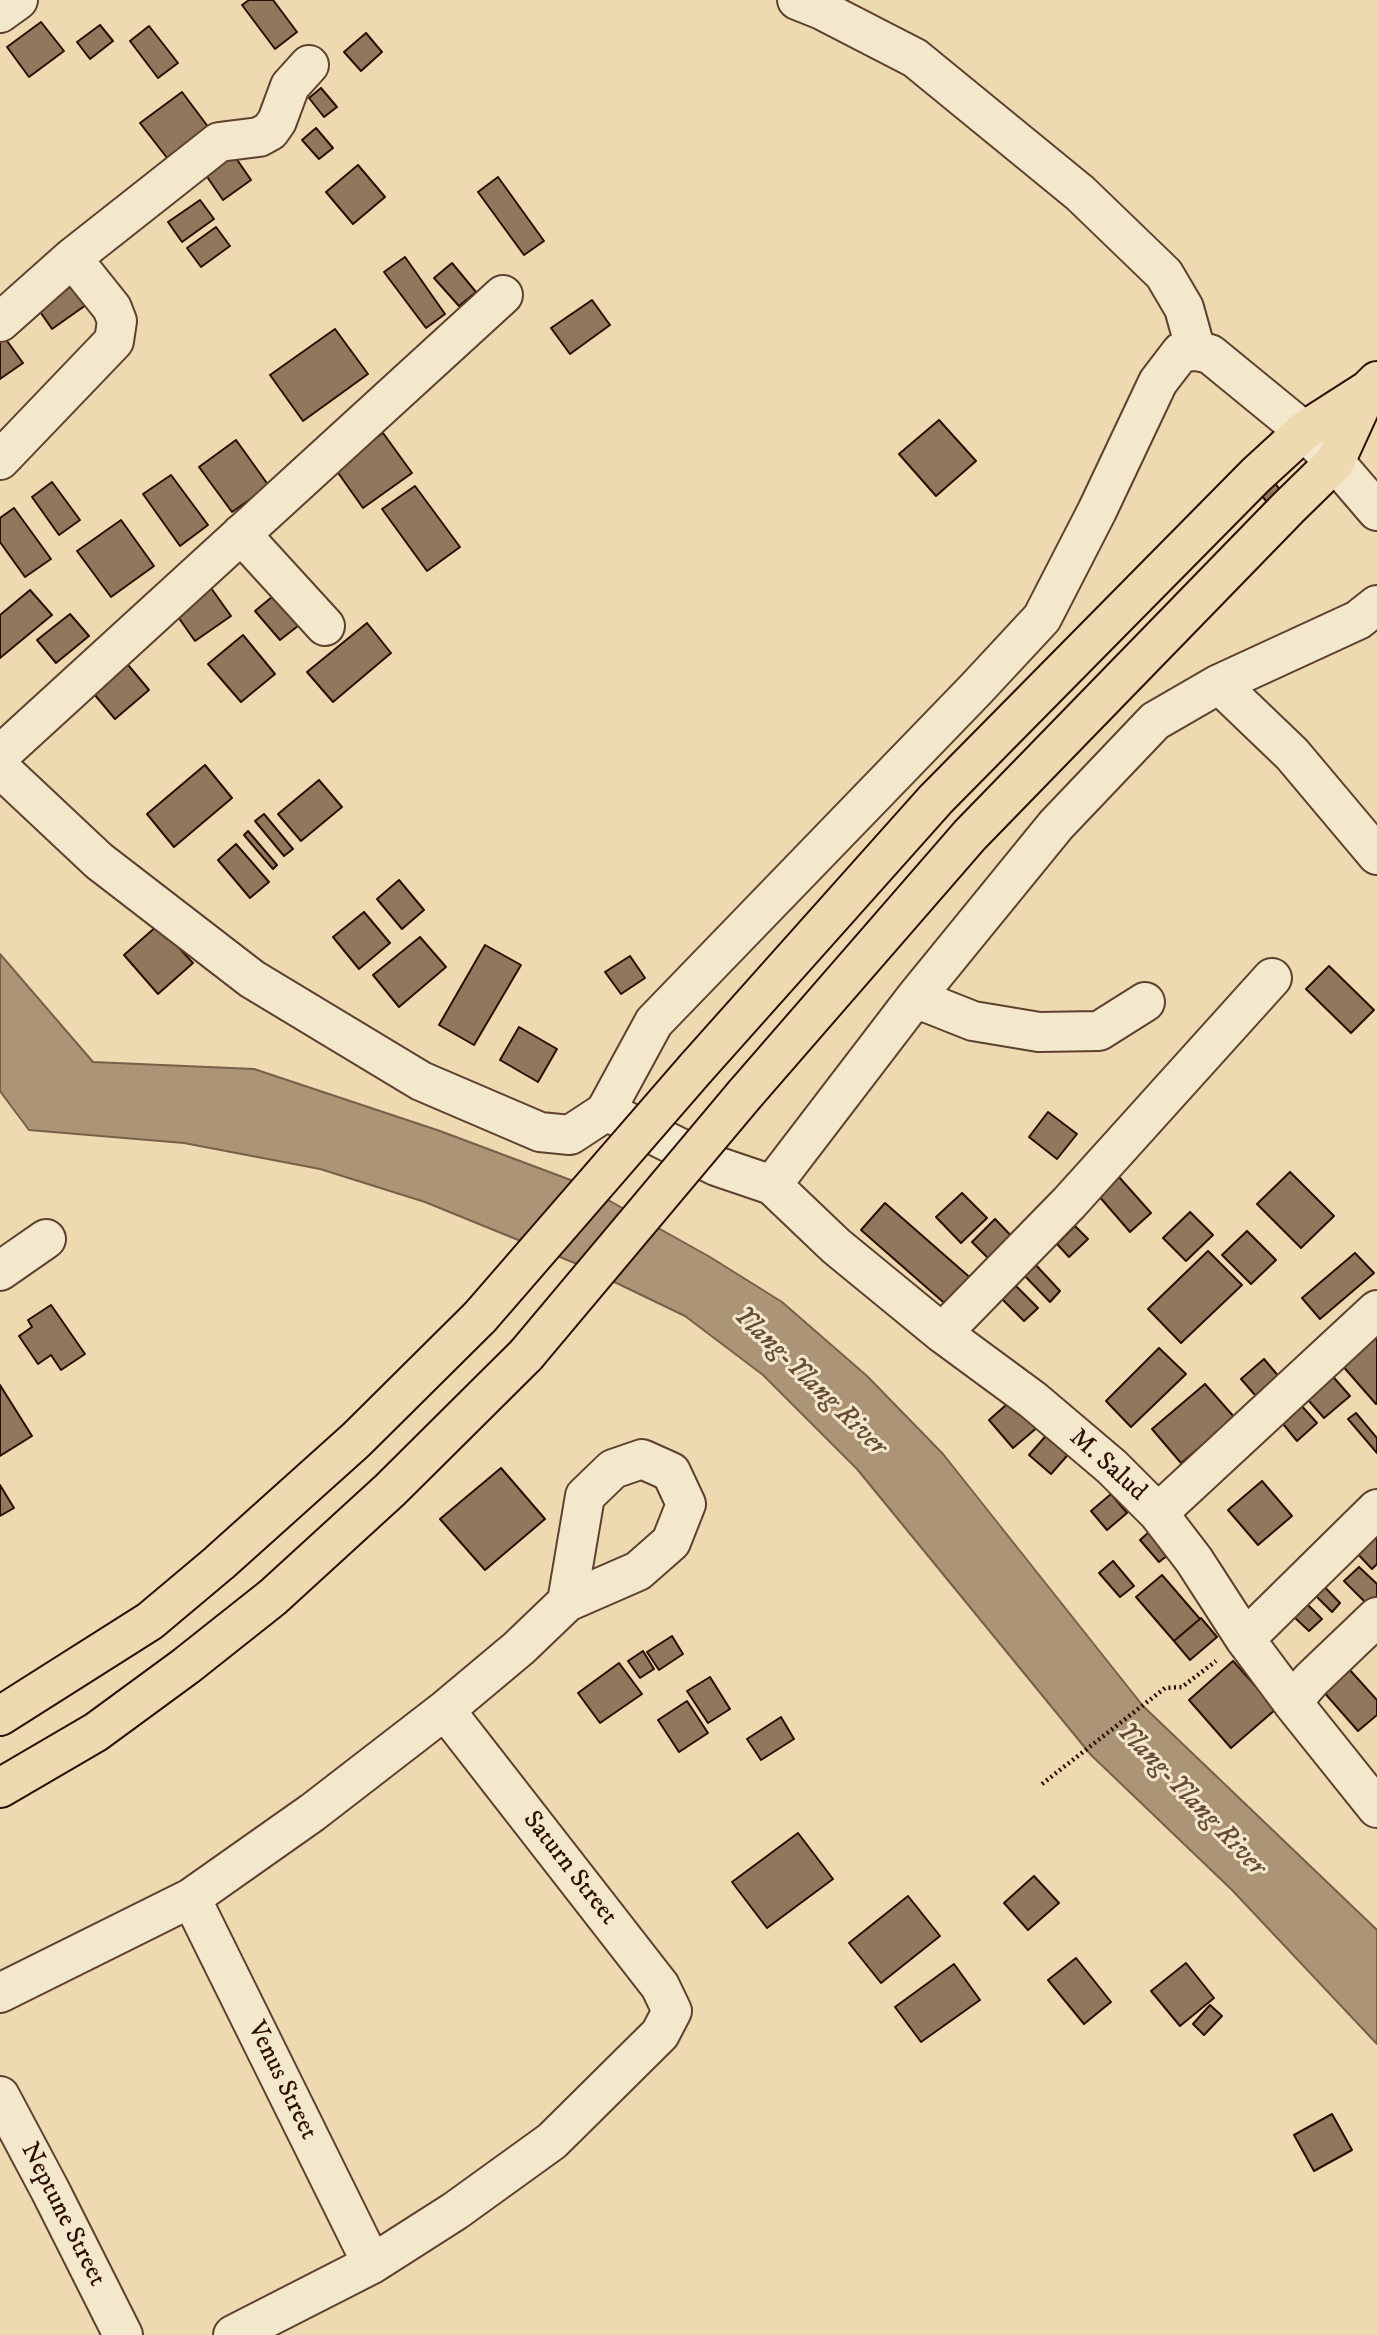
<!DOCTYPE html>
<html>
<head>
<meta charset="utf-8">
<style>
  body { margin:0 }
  canvas { display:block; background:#eddab1 }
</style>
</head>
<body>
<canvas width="1377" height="2335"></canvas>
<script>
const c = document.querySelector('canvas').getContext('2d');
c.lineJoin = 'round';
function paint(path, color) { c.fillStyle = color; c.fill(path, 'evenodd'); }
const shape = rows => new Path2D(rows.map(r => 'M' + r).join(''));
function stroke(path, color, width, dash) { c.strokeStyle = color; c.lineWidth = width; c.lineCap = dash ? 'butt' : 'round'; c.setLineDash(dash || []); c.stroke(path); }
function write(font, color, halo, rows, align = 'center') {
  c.font = font + ' "IM FELL DW Pica",serif'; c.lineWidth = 6; c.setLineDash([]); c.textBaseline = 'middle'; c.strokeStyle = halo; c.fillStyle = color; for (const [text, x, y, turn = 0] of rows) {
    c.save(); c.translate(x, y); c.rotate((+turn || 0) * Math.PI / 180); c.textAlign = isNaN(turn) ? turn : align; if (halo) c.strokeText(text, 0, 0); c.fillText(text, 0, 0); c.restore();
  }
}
const water = shape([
  [0,954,93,1062,254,1069,440,1131,576,1182,710,1257,782,1302,867,1376,943,1454,1143,1706,1377,1930,1377,2044,1232,1890,1091,1755,857,1469,763,1375,685,1316,577,1264,425,1202,320,1169,184,1143,29,1130,0,1091,0,954]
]);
paint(water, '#ac9576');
stroke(water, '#795f48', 2);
const building = shape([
  [249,0,273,0,297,32,275,49,242,5,249,0],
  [41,22,64,51,29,77,7,47,41,22],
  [100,25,113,41,90,59,77,42,100,25],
  [149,26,178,63,158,78,130,41,149,26],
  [366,33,382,52,361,71,344,52,366,33],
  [321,88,337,107,324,117,309,98,321,88],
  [182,92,212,132,171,163,140,123,182,92],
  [316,128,333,148,319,159,302,140,316,128],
  [229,148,251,180,223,200,201,168,229,148],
  [358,165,385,197,353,224,326,192,358,165],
  [498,177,544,241,524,255,478,192,498,177],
  [200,200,214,219,182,242,168,222,200,200],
  [216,227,230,246,201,267,187,248,216,227],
  [405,257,445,314,426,328,384,272,405,257],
  [452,263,476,292,459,306,434,278,452,263],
  [65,277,86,305,52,329,32,300,65,277],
  [592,300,610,325,570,354,551,328,592,300],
  [335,329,368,374,303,421,270,375,335,329],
  [2,334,23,363,0,379,0,336,2,334],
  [939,420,976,461,936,496,899,454,939,420],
  [383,433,412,473,363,508,334,467,383,433],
  [236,440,269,486,232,512,199,467,236,440],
  [171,475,208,525,180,546,143,494,171,475],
  [52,482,80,520,59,535,32,497,52,482],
  [1275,483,1280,490,1267,502,1261,495,1275,483],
  [415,486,460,547,427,571,382,509,415,486],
  [14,508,51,559,25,577,0,542,0,518,14,508],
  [121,520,154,566,111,597,77,551,121,520],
  [211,588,231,616,195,641,176,614,211,588],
  [30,590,52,615,0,658,0,615,30,590],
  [278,592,303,622,280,640,255,611,278,592],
  [70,614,89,636,56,663,37,640,70,614],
  [367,623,391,653,333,702,307,672,367,623],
  [243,635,275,674,241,702,208,664,243,635],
  [124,660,149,690,115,719,89,688,124,660],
  [205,765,232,798,174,847,147,814,205,765],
  [319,780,342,807,301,841,278,814,319,780],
  [264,814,293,849,284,856,255,821,264,814],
  [248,831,277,865,273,869,244,835,248,831],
  [236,844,269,882,250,898,218,860,236,844],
  [399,880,424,910,402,929,377,899,399,880],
  [364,912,390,943,359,969,333,937,364,912],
  [158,925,193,963,158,994,124,955,158,925],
  [420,937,446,967,399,1007,373,975,420,937],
  [485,945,521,965,474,1045,439,1025,485,945],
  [630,956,645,978,621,994,605,972,630,956],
  [1329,966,1374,1010,1351,1033,1306,989,1329,966],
  [519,1027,557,1049,538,1082,500,1060,519,1027],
  [1048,1112,1077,1134,1057,1159,1029,1137,1048,1112],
  [1290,1172,1334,1216,1301,1248,1257,1204,1290,1172],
  [1119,1177,1151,1213,1130,1232,1098,1195,1119,1177],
  [962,1193,987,1218,961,1243,936,1217,962,1193],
  [885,1203,974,1281,950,1308,861,1230,885,1203],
  [1190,1212,1213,1235,1186,1261,1163,1238,1190,1212],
  [995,1219,1018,1243,995,1265,972,1242,995,1219],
  [1075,1226,1088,1239,1069,1257,1057,1244,1075,1226],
  [1247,1231,1276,1260,1251,1284,1222,1255,1247,1231],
  [1208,1251,1242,1285,1181,1343,1148,1309,1208,1251],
  [1355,1253,1374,1273,1320,1319,1302,1298,1355,1253],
  [1033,1262,1060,1291,1050,1302,1022,1273,1033,1262],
  [1016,1286,1038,1308,1024,1321,1002,1299,1016,1286],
  [51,1305,85,1354,61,1370,51,1355,38,1364,19,1336,32,1327,28,1320,51,1305],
  [1377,1333,1377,1403,1376,1404,1341,1364,1377,1333],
  [1159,1348,1186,1374,1131,1427,1106,1401,1159,1348],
  [1264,1359,1285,1384,1262,1403,1241,1379,1264,1359],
  [1328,1371,1350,1396,1324,1418,1302,1393,1328,1371],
  [1205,1384,1235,1418,1181,1463,1152,1429,1205,1384],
  [0,1385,32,1436,0,1456,0,1385],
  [1014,1398,1039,1426,1013,1448,989,1420,1014,1398],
  [1299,1403,1317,1423,1297,1441,1279,1419,1299,1403],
  [1356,1413,1377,1438,1377,1453,1348,1419,1356,1413],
  [1051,1430,1073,1449,1051,1474,1029,1455,1051,1430],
  [501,1468,545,1519,485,1570,440,1519,501,1468],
  [1262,1481,1292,1516,1258,1545,1228,1510,1262,1481],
  [0,1485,14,1508,0,1516,0,1485],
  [1111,1494,1127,1513,1107,1530,1091,1511,1111,1494],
  [1377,1525,1377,1564,1372,1569,1353,1549,1377,1525],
  [1149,1532,1168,1555,1159,1562,1140,1540,1149,1532],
  [1113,1561,1134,1586,1120,1597,1099,1573,1113,1561],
  [1359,1567,1377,1584,1377,1599,1369,1606,1344,1581,1359,1567],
  [1162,1575,1200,1619,1174,1641,1136,1597,1162,1575],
  [1316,1578,1340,1603,1332,1612,1307,1587,1316,1578],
  [1306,1603,1322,1619,1309,1631,1293,1616,1306,1603],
  [1201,1618,1217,1637,1190,1660,1174,1641,1201,1618],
  [672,1636,683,1654,659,1670,647,1652,672,1636],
  [643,1651,654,1669,640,1678,628,1661,643,1651],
  [1233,1661,1276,1709,1231,1748,1189,1700,1233,1661],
  [619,1663,642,1694,600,1723,578,1693,619,1663],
  [1348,1668,1377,1700,1377,1715,1358,1731,1322,1690,1348,1668],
  [710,1677,730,1709,708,1723,687,1691,710,1677],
  [687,1701,708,1733,679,1752,658,1720,687,1701],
  [781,1717,794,1739,761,1760,747,1739,781,1717],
  [798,1833,833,1879,767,1928,732,1882,798,1833],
  [1034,1876,1059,1903,1028,1930,1004,1903,1034,1876],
  [908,1896,940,1936,881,1983,849,1943,908,1896],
  [1076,1958,1111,2002,1084,2024,1048,1980,1076,1958],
  [1186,1963,1214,1998,1180,2026,1151,1991,1186,1963],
  [954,1964,980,2000,921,2042,895,2007,954,1964],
  [1210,2005,1222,2016,1204,2035,1193,2024,1210,2005],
  [1332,2114,1352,2150,1314,2171,1294,2135,1332,2114]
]);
paint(building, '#91785d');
stroke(building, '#2d0e02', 2);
const minor = shape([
  [797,0,822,10,915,58,1080,193,1164,274,1184,308,1196,351],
  [0,13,18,0],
  [0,322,72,258,219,142,259,137,270,131,277,121,290,86,309,65],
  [0,460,114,341,117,321,112,308,72,258],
  [241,534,325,626],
  [1219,684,1292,754,1377,855],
  [0,755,503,295],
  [0,768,99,861,252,979,421,1081,540,1132,570,1135,605,1112,654,1022,976,689,1042,618,1097,511,1158,382,1181,352,1196,351,1210,354,1304,431,1335,462,1377,511],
  [915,998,973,1021,1039,1032,1099,1031,1145,1002],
  [614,1115,716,1166,772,1185,836,1246,942,1333,1033,1400,1112,1467,1158,1513,1194,1560,1245,1639,1292,1702,1377,1808],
  [772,1185,915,998,1056,825,1155,721,1219,684,1358,620,1377,605],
  [0,1271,46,1239],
  [942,1333,1069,1203,1272,978],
  [1158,1513,1377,1310],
  [1245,1639,1377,1509],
  [1292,1702,1311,1680,1377,1617],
  [191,1898,372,2264],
  [0,1993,191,1898,313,1812,445,1710,519,1648,567,1602,638,1571,671,1542,686,1504,671,1472,642,1459,613,1469,585,1496,567,1602],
  [0,2096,50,2190,123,2335],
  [233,2335,372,2264,455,2211,552,2141,660,2034,672,2011,660,1986,445,1710]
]);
const major = shape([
  [696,1068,936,799,1256,475,1304,431,1368,390,1377,381],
  [745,1094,970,835,1288,508,1335,462,1368,390],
  [0,1716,150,1621,219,1563,356,1440,480,1317],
  [0,1788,96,1732,186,1666,273,1597,390,1490,526,1355]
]);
stroke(minor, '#5d412e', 42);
stroke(major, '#2d0e02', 42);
stroke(shape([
  [1042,1784,1165,1688,1182,1687,1216,1661]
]), '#2d0e02', 4.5, [2, 3.5]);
stroke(minor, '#f3e7cc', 38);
stroke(major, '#eddab1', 38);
const majorBridge = shape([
  [480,1317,696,1068],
  [526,1355,745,1094]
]);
stroke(majorBridge, '#2d0e02', 42, []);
stroke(majorBridge, '#eddab1', 38);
write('26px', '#2d0e02', '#f3e7cc', [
  ["M. Salud",1107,1466,42],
  ["Saturn Street",569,1869,52],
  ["Venus Street",281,2081,64],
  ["Neptune Street",62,2215,63]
]);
write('italic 28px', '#664b36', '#f3e7cc', [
  ["Ylang-Ylang River",809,1382,44],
  ["Ylang-Ylang River",1190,1800,46]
]);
</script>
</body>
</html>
